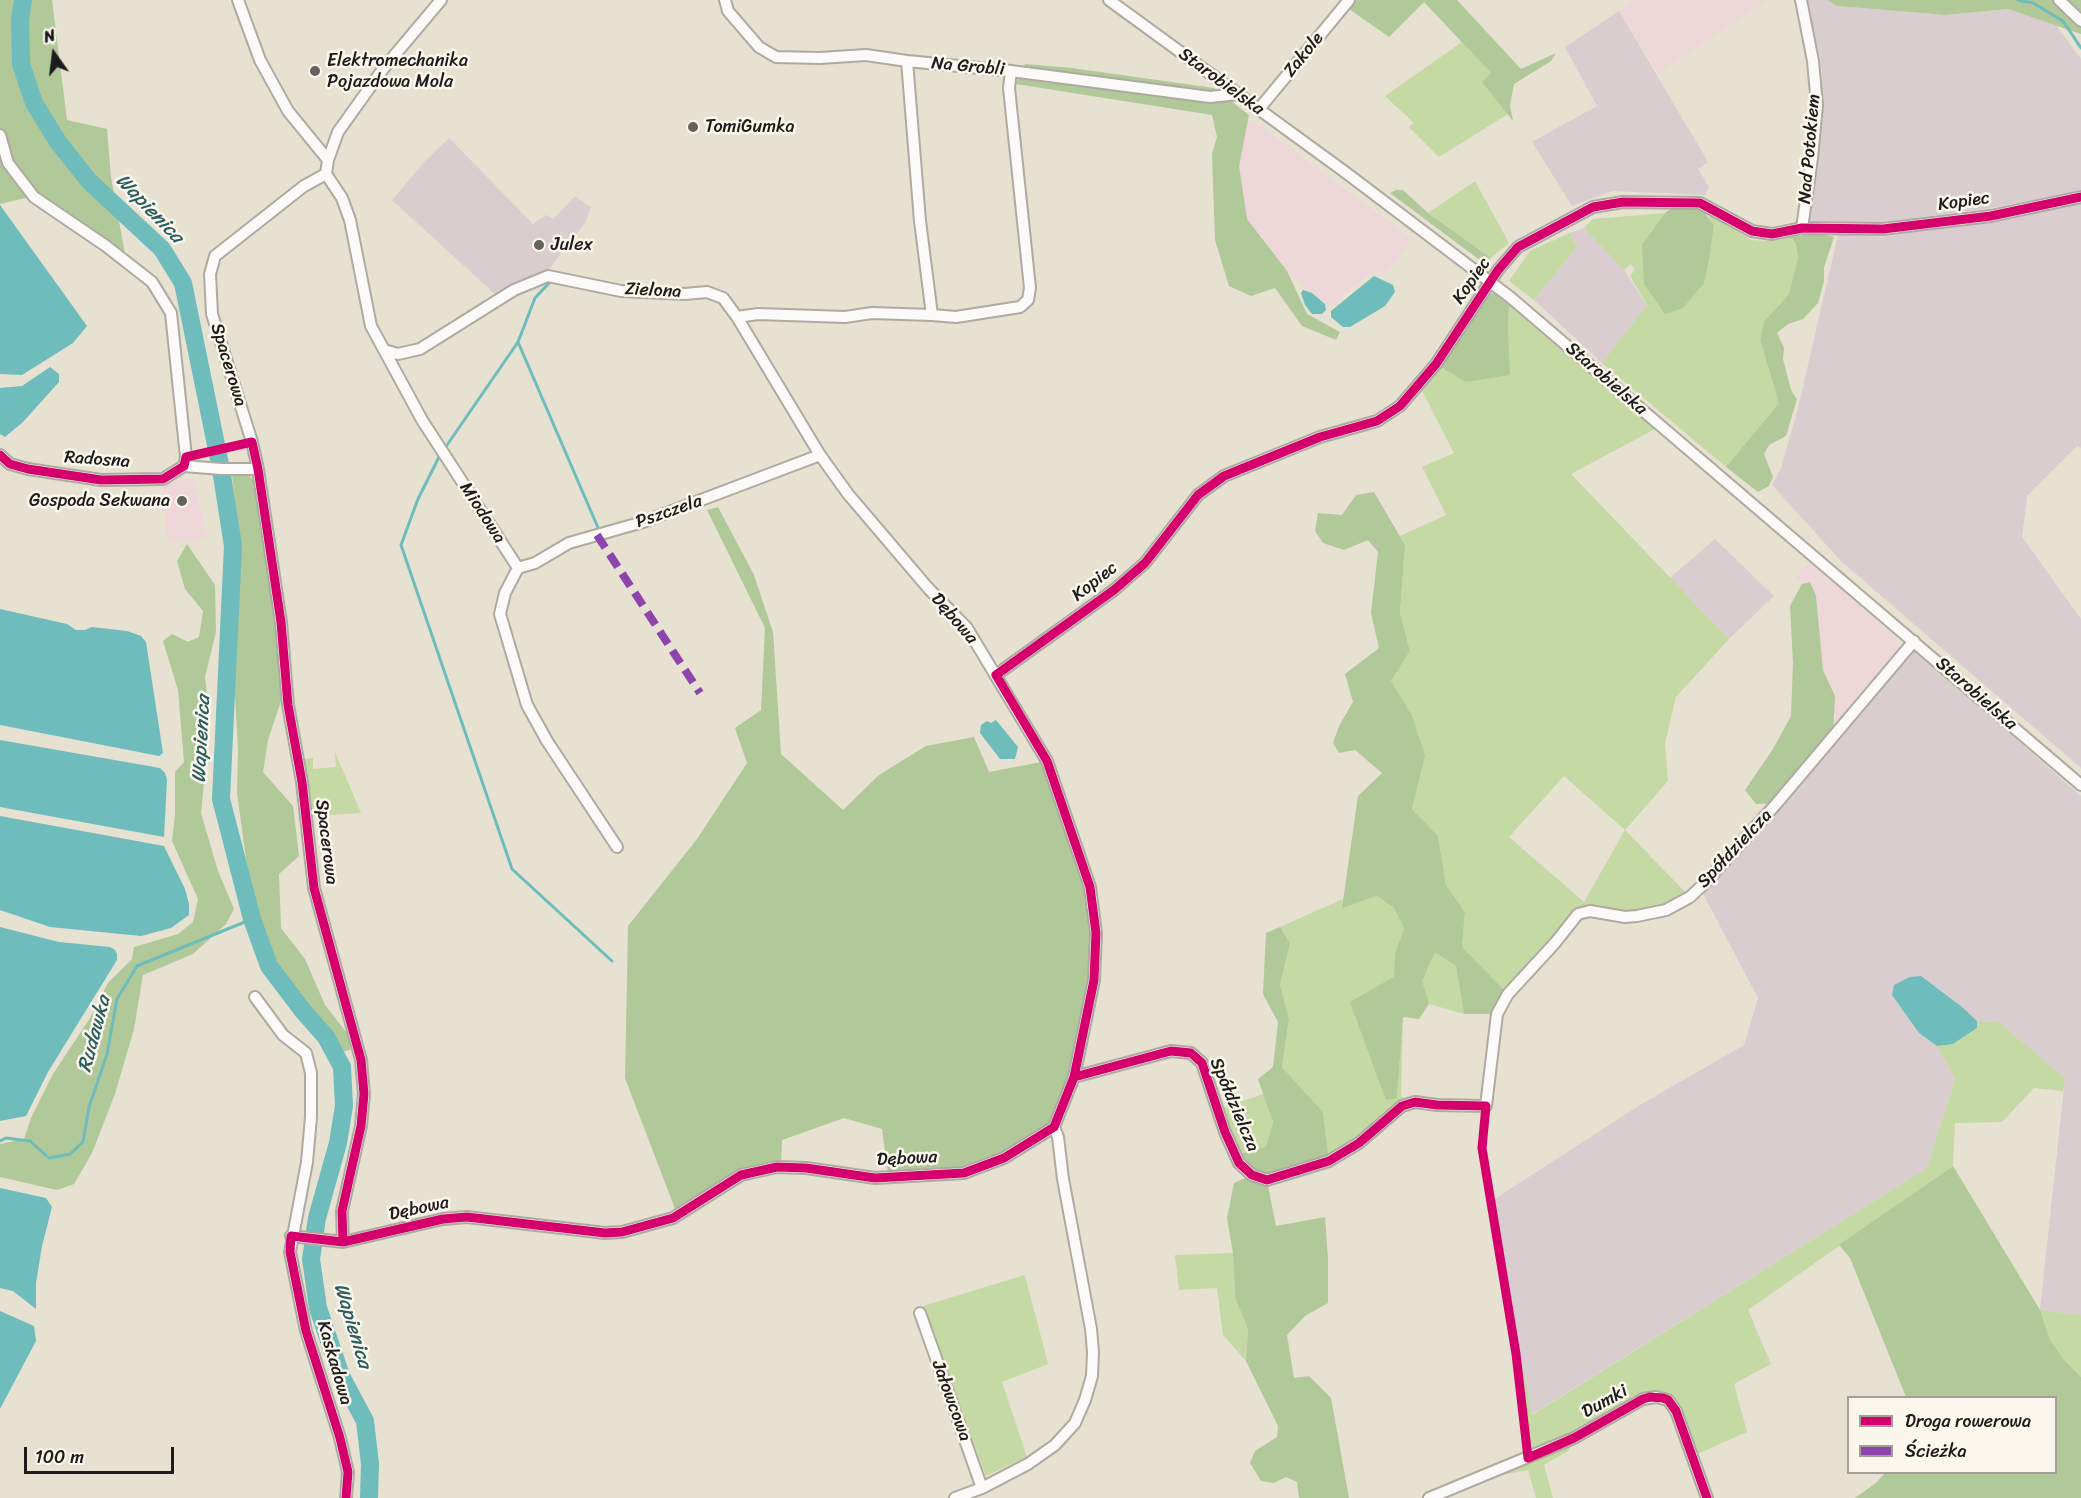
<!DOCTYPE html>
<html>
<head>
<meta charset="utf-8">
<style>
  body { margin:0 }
  #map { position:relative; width:2081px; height:1498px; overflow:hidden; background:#e6e1d1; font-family:Sriracha,sans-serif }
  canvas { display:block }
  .legend { position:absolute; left:1847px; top:1396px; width:210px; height:78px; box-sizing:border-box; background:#fbf7ec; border:2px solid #a29f99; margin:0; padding:8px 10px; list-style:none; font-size:18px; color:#1c1c1c }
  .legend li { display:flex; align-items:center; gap:12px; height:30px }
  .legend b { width:30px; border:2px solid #a29f99 }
  .north { position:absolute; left:24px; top:24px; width:60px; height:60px; -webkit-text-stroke:4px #fbf7ec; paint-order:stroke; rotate:346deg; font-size:16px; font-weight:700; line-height:24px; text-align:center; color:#1c1c1c }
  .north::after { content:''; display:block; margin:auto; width:21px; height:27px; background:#1c1c1c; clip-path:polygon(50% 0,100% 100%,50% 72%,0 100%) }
  .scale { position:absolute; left:24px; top:1447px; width:150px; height:27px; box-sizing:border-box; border:3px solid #1c1c1c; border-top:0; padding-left:8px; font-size:18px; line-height:21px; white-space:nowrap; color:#1c1c1c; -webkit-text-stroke:4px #fbf7ec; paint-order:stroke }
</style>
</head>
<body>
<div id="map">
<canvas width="2081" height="1498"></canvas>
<ul class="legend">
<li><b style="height:8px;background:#d6006c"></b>Droga rowerowa</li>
<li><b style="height:8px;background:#8e44ad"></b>Ścieżka</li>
</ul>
<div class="north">N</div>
<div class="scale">100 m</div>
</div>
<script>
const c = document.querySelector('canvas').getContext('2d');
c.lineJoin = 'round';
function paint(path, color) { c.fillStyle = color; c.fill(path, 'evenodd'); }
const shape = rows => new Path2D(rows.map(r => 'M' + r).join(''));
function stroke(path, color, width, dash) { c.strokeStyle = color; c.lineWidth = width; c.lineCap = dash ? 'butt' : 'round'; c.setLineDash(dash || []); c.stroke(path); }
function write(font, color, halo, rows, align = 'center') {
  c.font = font + ' Sriracha,sans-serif'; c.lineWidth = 5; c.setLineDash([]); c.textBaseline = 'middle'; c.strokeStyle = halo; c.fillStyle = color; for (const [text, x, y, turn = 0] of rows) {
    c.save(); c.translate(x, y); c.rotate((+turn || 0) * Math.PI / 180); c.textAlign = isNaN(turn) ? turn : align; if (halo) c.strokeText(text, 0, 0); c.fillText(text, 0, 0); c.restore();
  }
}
paint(shape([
  [1635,0,1767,0,1658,73,1619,11],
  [1254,121,1412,239,1385,274,1374,270,1330,306,1280,267,1246,224,1235,162,1242,127],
  [194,479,206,539,167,541,163,482],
  [1810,563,1898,639,1899,649,1855,699,1833,735,1835,696,1823,670,1816,596,1810,582,1802,584,1795,577]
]), '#edd7d9');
paint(shape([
  [1806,0,1827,0,1837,6,1946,15,2008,9,2056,25,2081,59,2081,191,1991,208,1883,222,1809,222,1823,103,1821,62],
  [1619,11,1708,162,1698,169,1709,187,1705,195,1612,191,1572,206,1532,142,1597,106,1565,47],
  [449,138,533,224,546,215,553,219,575,196,591,208,585,223,545,274,498,297,392,200,425,161],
  [2081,202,2081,448,2077,446,2027,496,2022,537,2081,619,2081,768,1842,562,1772,485,1781,468,1798,408,1838,235,1882,237,2001,220],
  [1584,228,1624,270,1647,306,1602,363,1534,300,1577,247,1570,233],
  [1715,539,1774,596,1729,639,1670,578],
  [1914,650,2081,796,2081,1315,2040,1310,2065,1078,1999,1022,1977,1021,1947,997,1892,995,1919,1033,1937,1046,1955,1079,1927,1168,1531,1415,1490,1202,1640,1105,1744,1045,1758,998,1700,888]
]), '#d9cdd0');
paint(shape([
  [1462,42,1491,73,1483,83,1508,114,1439,157,1409,127,1414,123,1385,96],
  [1475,181,1509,243,1491,258,1428,213],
  [1665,213,1642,246,1710,255,1714,225,1709,218,1709,213,1751,240,1766,241,1791,237,1796,244,1798,258,1789,294,1777,307,1760,340,1779,403,1726,467,1602,363,1647,305,1630,276,1635,270,1631,264,1624,270,1584,228,1593,219],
  [1570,233,1577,247,1534,300,1509,281,1530,251],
  [1509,305,1655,429,1571,474,1729,639,1676,697,1665,743,1668,781,1625,830,1690,897,1666,910,1578,914,1508,994,1462,947,1465,912,1446,885,1438,836,1412,809,1425,756,1391,681,1410,651,1400,613,1405,545,1400,536,1446,515,1422,467,1454,453,1419,385,1436,364,1508,331],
  [1564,776,1625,830,1584,902,1509,837],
  [335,752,361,813,310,816,301,759,313,758,313,769,336,767],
  [1377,896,1394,908,1404,928,1395,953,1397,1098,1403,1016,1401,1097,1415,1102,1329,1161,1323,1112,1282,1067,1289,1019,1280,985,1290,943,1280,927,1343,899,1342,908],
  [1435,951,1456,966,1464,1014,1429,1004,1421,981],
  [1977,1021,1999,1022,2065,1078,2063,1091,2034,1088,2002,1122,1955,1123,1953,1166,1748,1310,1771,1364,1734,1384,1747,1432,1695,1455,1664,1396,1574,1436,1531,1452,1490,1202,1532,1415,1927,1168,1955,1079,1937,1046,1953,1044,1977,1028],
  [1264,1094,1273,1122,1266,1147,1236,1155,1218,1109],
  [1233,1253,1235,1297,1248,1330,1246,1361,1223,1335,1217,1288,1179,1290,1175,1255],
  [1025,1275,1048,1364,1002,1382,1027,1457,986,1476,923,1306],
  [2040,1310,2081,1315,2081,1377,2065,1361,2050,1340],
  [1573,1443,1568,1451,1544,1465,1553,1498,1536,1498,1528,1470,1507,1474,1503,1471]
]), '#c4d9a3');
paint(shape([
  [0,0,52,0,67,120,107,129,111,177,125,254,38,195,0,204],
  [1357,0,1457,0,1521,69,1556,53,1551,61,1514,84,1510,105,1513,121,1482,82,1491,73,1424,2,1389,37,1349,9],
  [1827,0,2081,0,2081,34,2008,9,1946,15,1837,6],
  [1025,64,1072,68,1214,88,1249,115,1239,166,1247,219,1287,271,1307,314,1340,332,1336,340,1302,326,1275,288,1251,296,1229,286,1215,240,1212,154,1217,137,1212,115,1016,84],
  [1396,190,1403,190,1428,213,1491,258,1481,261,1390,193],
  [1675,206,1691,207,1703,211,1714,225,1710,255,1704,283,1683,308,1665,314,1644,284,1642,245,1665,213],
  [1805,235,1825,235,1834,237,1824,267,1824,281,1818,303,1803,319,1788,324,1777,333,1784,348,1783,359,1791,390,1797,399,1786,436,1769,445,1764,454,1773,477,1769,486,1758,492,1726,467,1779,403,1760,340,1764,322,1789,294,1798,258,1796,244,1791,237],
  [1494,293,1509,305,1508,331,1510,375,1466,382,1436,364,1488,294],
  [232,474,248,474,258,487,278,624,282,698,268,740,263,772,293,806,299,856,279,874,281,928,305,959,325,1005,350,1037,350,1050,340,1052,331,1036,284,977,263,935,246,859,237,793,238,749,234,678,240,557],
  [1374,492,1405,545,1400,613,1410,651,1391,681,1412,716,1425,756,1412,809,1438,836,1446,885,1465,912,1462,947,1508,994,1497,1014,1464,1014,1456,966,1435,952,1422,981,1429,1004,1419,1019,1403,1017,1397,1098,1386,1100,1350,1002,1394,977,1395,953,1404,928,1394,908,1377,896,1342,908,1358,796,1382,773,1355,750,1339,753,1333,743,1339,726,1353,702,1345,674,1379,648,1371,613,1378,552,1368,540,1344,550,1323,543,1315,531,1318,513,1342,515,1356,495],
  [718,507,754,575,773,632,781,754,843,810,879,775,926,746,974,737,989,772,1047,761,1090,887,1096,933,1074,1077,1054,1127,1003,1156,963,1170,888,1174,882,1129,844,1118,782,1140,781,1164,740,1172,677,1214,625,1078,628,926,697,839,747,763,735,728,761,710,765,628,707,510],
  [187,544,215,585,216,632,205,677,210,722,201,813,218,871,234,909,226,924,193,954,143,975,134,1029,115,1094,92,1153,74,1184,57,1190,0,1177,0,1144,24,1139,31,1118,53,1074,90,1018,108,983,132,959,134,947,178,934,193,922,198,899,172,841,175,815,175,772,184,762,178,690,163,641,172,634,188,642,199,637,203,611,185,589,177,561],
  [1810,582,1816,596,1823,670,1835,696,1833,735,1777,803,1756,804,1745,790,1773,749,1791,716,1793,663,1790,606,1802,584],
  [1280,927,1290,943,1280,985,1289,1019,1282,1067,1323,1112,1329,1161,1267,1181,1276,1226,1325,1217,1328,1259,1328,1303,1305,1316,1287,1335,1294,1378,1309,1376,1331,1398,1349,1498,1299,1498,1297,1482,1286,1477,1274,1483,1261,1481,1250,1463,1255,1451,1277,1437,1278,1426,1246,1361,1248,1330,1235,1297,1233,1253,1227,1218,1234,1183,1252,1175,1236,1155,1266,1147,1273,1122,1258,1079,1273,1067,1278,1022,1263,994,1266,933],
  [1953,1166,2040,1310,2050,1340,2065,1361,2081,1377,2081,1498,1855,1498,1876,1483,1885,1473,2056,1472,2056,1398,1906,1397,1850,1258,1839,1245]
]), '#b1c899');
paint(shape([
  [0,205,87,326,73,343,22,375,0,374],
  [1374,276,1393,285,1395,292,1385,306,1350,327,1343,327,1331,317,1331,311],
  [1303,290,1312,293,1325,304,1326,310,1322,314,1312,314,1305,305,1301,293],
  [50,367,59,374,59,382,23,422,5,437,0,434,0,388,22,386],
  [0,609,67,624,76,630,85,630,92,627,127,631,141,636,146,642,163,753,159,756,0,725],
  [996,720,1018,747,1015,759,1000,759,980,733,981,725,987,721,991,723],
  [0,740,160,768,165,773,167,780,164,837,0,807],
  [0,816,164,846,185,889,189,904,189,915,171,928,141,936,50,927,0,910],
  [0,927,59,942,110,947,115,950,117,954,117,960,48,1072,26,1116,0,1121],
  [1921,976,1962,1007,1977,1021,1977,1028,1953,1044,1937,1046,1919,1033,1892,995,1894,985,1910,977],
  [0,1188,46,1198,52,1207,42,1246,36,1283,36,1309,13,1291,0,1288],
  [0,1311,34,1326,36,1341,0,1409]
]), '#6ebcbc');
stroke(shape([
  [2018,0,2033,3,2063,21,2081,48],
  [518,342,599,530],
  [445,448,518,342,535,298,550,282],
  [440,455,418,499,401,545,512,869,612,961],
  [0,1141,6,1138,30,1141,49,1158,70,1154,83,1142,89,1107,107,1054,117,999,137,966,252,919]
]), '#6ebcbc', 3);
stroke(shape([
  [23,0,20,20,21,64,34,103,58,142,89,181,162,249,183,283,221,469,233,546,221,799,252,919,269,966,303,1011,326,1037,342,1067,344,1106,338,1143,317,1218,311,1259,318,1308,341,1376,365,1421,370,1464,369,1498]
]), '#6ebcbc', 18);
const minor = shape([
  [238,0,260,60,288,111,328,160],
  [725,0,728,11,759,47,776,57,820,58,866,55,907,61,1011,71,1210,97,1238,94],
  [1109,0,1345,172,1510,297,2081,785],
  [1801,0,1813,61,1817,105,1812,158,1802,228],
  [2059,0,2081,21],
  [1259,109,1349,0],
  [0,135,8,163,34,197,106,246,152,282,171,313,186,457,184,466,163,479,101,480,28,469,10,464,0,455],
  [326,174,342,198,350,220,371,326,422,420,518,568,505,593,500,614,527,705,547,741,617,847],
  [932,315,956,317,1020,307,1028,300,1030,288,1009,88,1011,71],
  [384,350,398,354,420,349,514,290,548,276,621,291,685,294,707,292,723,298,737,317,758,314,845,317,872,313,932,315,920,221,907,61],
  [184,466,221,469,258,469],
  [518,568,535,563,569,543,643,522,820,455],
  [996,675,1114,590,1145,563,1198,495,1224,476,1320,437,1377,421,1400,406,1436,364,1498,270,1518,247,1593,207,1623,202,1700,203,1752,231,1772,234,1802,228,1883,229,1991,216,2081,197],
  [255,997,283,1035,306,1053,311,1073,311,1117,307,1162,290,1252,306,1331,340,1438,348,1472,346,1498],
  [1074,1077,1171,1051,1191,1053,1202,1063,1225,1132,1239,1163,1252,1175,1267,1180,1329,1161,1359,1143,1402,1106,1415,1102,1437,1105,1486,1106,1497,1014,1508,994,1555,943,1578,914,1590,911,1625,917,1637,916,1666,910,1690,897,1705,883,1777,803,1914,641],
  [291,1236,343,1242,443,1219,467,1217,605,1233,622,1232,673,1218,741,1175,777,1167,806,1168,875,1178,964,1173,1004,1158,1054,1127,1074,1077,1094,980,1096,933,1090,887,1047,761,967,628,928,588,848,494,820,455,737,317],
  [343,1242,342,1211,361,1126,364,1094,361,1060,314,888,302,782,288,705,281,622,258,469,252,442,212,314,210,274,215,256,304,186,326,174,328,160,338,132,383,69,441,0],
  [920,1313,982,1488],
  [955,1498,982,1488,1028,1464,1055,1445,1075,1423,1085,1400,1092,1376,1093,1352,1091,1329,1063,1179,1058,1137,1054,1127],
  [1429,1498,1574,1438,1643,1399,1656,1397,1668,1400,1676,1411,1707,1498]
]);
stroke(minor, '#aeaaa0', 14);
stroke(minor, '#fbfaf8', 10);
stroke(shape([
  [597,535,700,693]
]), '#8e44ad', 8, [15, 8]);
stroke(shape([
  [0,455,10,464,28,469,101,480,163,479,184,466,186,457,252,442,258,469,281,622,288,705,302,782,314,888,361,1060,364,1094,361,1126,342,1211,343,1242],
  [1074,1077,1171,1051,1191,1053,1202,1063,1225,1132,1239,1163,1252,1175,1267,1180,1329,1161,1359,1143,1402,1106,1415,1102,1437,1105,1486,1106,1482,1148,1516,1354,1528,1458,1574,1438,1643,1399,1650,1397,1663,1398,1668,1400,1676,1411,1707,1498],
  [346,1498,348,1472,340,1438,306,1331,290,1252,291,1236,343,1242,443,1219,467,1217,605,1233,622,1232,673,1218,741,1175,777,1167,806,1168,875,1178,964,1173,1004,1158,1054,1127,1074,1077,1094,980,1096,933,1090,887,1047,761,996,675,1114,590,1145,563,1198,495,1224,476,1320,437,1377,421,1400,406,1436,364,1498,270,1518,247,1593,207,1623,202,1700,203,1752,231,1772,234,1802,228,1883,229,1991,216,2081,197]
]), '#d6006c', 9);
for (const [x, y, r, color] of [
  [315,71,6,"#63615b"],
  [693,127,6,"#63615b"],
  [539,245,6,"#63615b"],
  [182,501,6,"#63615b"]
]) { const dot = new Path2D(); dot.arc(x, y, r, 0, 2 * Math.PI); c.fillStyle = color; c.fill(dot); stroke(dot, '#fbf7ec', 2); }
write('18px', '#1c1c1c', '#fbf7ec', [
  ["Zakole",1304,55,-51],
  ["Na Grobli",968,67,5],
  ["Starobielska",1221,82,36],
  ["Nad Potokiem",1810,149,-85],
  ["Kopiec",1964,202,-8],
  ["Kopiec",1472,281,-55],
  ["Zielona",653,291,3],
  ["Spacerowa",228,365,73],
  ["Starobielska",1606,379,41],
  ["Radosna",97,460,4],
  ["Pszczela",669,512,-19],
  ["Miodowa",482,513,57],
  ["Kopiec",1095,582,-38],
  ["Dębowa",954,619,49],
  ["Starobielska",1976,694,41],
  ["Spacerowa",326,842,83],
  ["Spółdzielcza",1735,849,-47],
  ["Spółdzielcza",1234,1105,67],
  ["Dębowa",907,1159,-3],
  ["Dębowa",419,1209,-12],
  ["Kaskadowa",334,1363,74],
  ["Jałowcowa",951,1401,70],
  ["Dumki",1605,1402,-29]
]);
write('18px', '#1c1c1c', '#fbf7ec', [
  ["Elektromechanika",327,61],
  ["Pojazdowa Mola",327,82],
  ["TomiGumka",705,127],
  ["Julex",551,245],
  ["Gospoda Sekwana",170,501,"right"]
], 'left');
write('italic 20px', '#2a5d60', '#fbf7ec', [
  ["Wapienica",149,209,46],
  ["Wapienica",202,739,-87],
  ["Rudawka",95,1034,-75],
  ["Wapienica",352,1326,73]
]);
</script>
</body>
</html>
